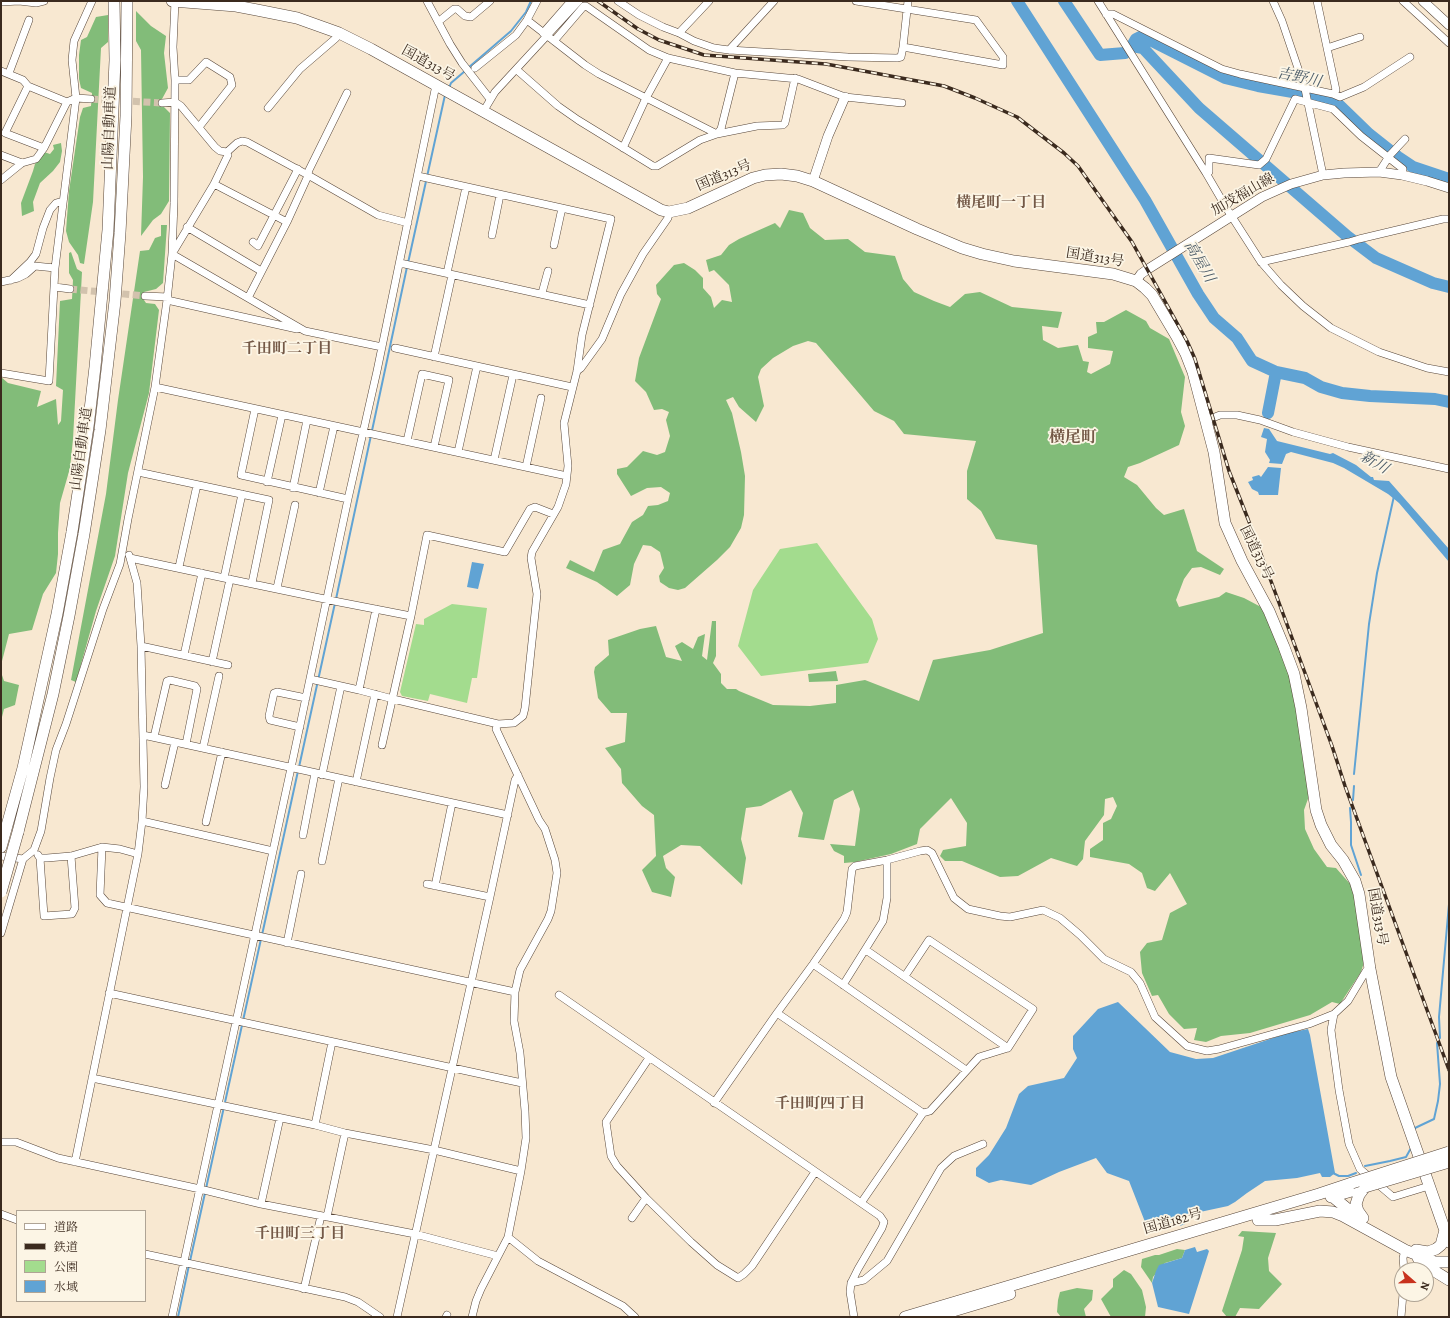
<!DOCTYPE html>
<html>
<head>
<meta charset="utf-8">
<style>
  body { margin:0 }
  #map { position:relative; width:1450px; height:1318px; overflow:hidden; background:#f8e8d1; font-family:Alegreya,"Noto Serif JP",serif }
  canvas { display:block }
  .frame { position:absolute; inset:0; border:2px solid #3b2a1e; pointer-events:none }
  .legend { position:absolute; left:16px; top:1210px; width:130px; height:92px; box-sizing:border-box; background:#fcf5e5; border:1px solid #afa495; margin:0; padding:5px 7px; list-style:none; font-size:12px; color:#3b2a1e }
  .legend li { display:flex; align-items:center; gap:8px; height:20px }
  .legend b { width:20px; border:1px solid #afa495 }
  .north { position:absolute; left:1394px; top:1262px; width:40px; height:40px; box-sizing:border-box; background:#fcf5e5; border:1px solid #afa495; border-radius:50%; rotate:110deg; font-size:11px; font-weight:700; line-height:16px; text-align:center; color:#3b2a1e }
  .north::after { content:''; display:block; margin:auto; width:14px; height:18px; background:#c8321e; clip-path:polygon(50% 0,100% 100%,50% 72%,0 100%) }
</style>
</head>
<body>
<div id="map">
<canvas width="1450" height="1318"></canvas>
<div class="frame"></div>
<ul class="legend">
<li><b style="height:5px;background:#fff"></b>道路</li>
<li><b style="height:5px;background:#3b2a1e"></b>鉄道</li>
<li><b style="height:11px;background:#a3dc8e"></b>公園</li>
<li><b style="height:11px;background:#60a3d4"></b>水域</li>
</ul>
<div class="north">N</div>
</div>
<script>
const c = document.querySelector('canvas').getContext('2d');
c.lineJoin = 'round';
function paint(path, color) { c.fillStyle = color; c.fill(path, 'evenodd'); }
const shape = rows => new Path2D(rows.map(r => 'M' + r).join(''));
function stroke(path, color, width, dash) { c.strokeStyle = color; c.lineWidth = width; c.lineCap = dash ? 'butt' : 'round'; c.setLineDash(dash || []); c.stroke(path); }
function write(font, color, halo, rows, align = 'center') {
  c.font = font + ' Alegreya,"Noto Serif JP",serif'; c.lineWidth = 3.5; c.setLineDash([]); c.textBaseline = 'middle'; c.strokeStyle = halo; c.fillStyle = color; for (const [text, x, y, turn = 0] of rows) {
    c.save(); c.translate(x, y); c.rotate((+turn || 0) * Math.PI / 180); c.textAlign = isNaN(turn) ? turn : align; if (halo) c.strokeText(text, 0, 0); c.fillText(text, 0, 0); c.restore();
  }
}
paint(shape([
  [817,543,872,619,878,639,868,663,761,676,738,646,753,590,780,549],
  [452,604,487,608,477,678,472,678,467,703,430,694,428,701,402,696,400,692,416,624,424,625,424,619]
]), '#a3dc8e');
paint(shape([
  [136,11,151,26,166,36,164,53,168,88,162,99,163,106,170,113,169,201,161,214,153,220,141,236,143,177,141,50,136,41],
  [108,15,108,42,101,48,93,202,84,264,80,263,78,255,69,242,66,231,69,191,80,117,83,108,91,106,92,93,81,88,79,79,79,55,81,40,87,37,96,17],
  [61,143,62,151,60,162,53,171,40,183,33,202,34,211,22,216,21,203,33,171,35,164,44,152,50,154,54,149,53,145],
  [789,210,803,213,810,228,825,240,848,239,865,252,895,256,903,279,914,292,934,301,950,307,965,294,980,292,1012,307,1062,312,1058,328,1042,326,1043,340,1058,348,1078,345,1083,361,1089,362,1087,372,1091,374,1110,364,1113,351,1088,348,1088,337,1097,333,1096,322,1104,322,1126,310,1146,321,1150,328,1169,339,1185,377,1181,412,1185,426,1179,445,1140,463,1128,467,1124,477,1137,485,1156,508,1164,515,1184,509,1197,551,1224,569,1220,575,1201,567,1192,568,1184,579,1176,600,1179,607,1219,597,1226,592,1244,598,1261,607,1282,646,1293,682,1309,796,1304,810,1305,829,1314,849,1327,867,1336,868,1351,885,1358,906,1365,959,1361,972,1340,1004,1332,1002,1310,1015,1250,1033,1221,1036,1206,1042,1194,1040,1197,1028,1184,1029,1169,1014,1158,995,1152,996,1142,973,1140,952,1147,943,1162,940,1170,913,1187,904,1170,873,1155,891,1147,888,1142,873,1129,864,1090,857,1090,849,1103,840,1103,823,1111,819,1117,806,1113,797,1105,799,1104,815,1085,841,1083,859,1077,866,1051,858,1018,876,1000,877,962,861,945,861,940,856,943,850,966,846,967,823,951,798,920,829,917,844,891,854,855,862,844,863,844,856,834,851,830,844,855,846,860,809,853,790,834,800,824,840,798,837,803,813,791,790,761,806,746,808,741,839,746,858,742,885,700,846,681,845,663,856,666,868,675,877,671,897,652,892,642,870,656,856,654,815,642,806,622,783,621,769,605,748,625,742,627,713,611,713,598,698,594,672,595,667,609,655,608,640,640,629,656,626,666,657,682,661,675,646,682,642,693,649,698,637,705,634,702,656,707,660,712,621,716,621,716,656,713,663,721,674,721,683,727,689,736,689,739,691,773,705,810,706,836,703,836,685,865,680,919,701,933,660,990,650,1043,633,1037,545,996,539,981,511,967,499,967,471,976,441,904,434,894,421,874,411,816,343,808,341,793,346,773,358,761,369,758,377,764,406,756,422,739,407,733,397,726,400,732,413,741,452,745,476,744,515,741,528,730,547,717,560,685,588,678,590,669,588,660,582,659,576,664,568,660,552,651,546,643,545,634,564,630,585,617,596,597,582,566,568,570,560,594,572,603,550,620,544,632,522,643,515,648,506,658,505,668,501,670,493,661,487,647,488,631,496,617,474,617,469,627,467,643,451,657,455,665,452,670,436,666,420,669,412,662,409,654,410,646,392,635,381,639,358,661,299,657,294,656,285,674,265,684,263,695,270,703,278,703,288,711,297,714,308,722,300,732,302,729,285,714,270,709,272,706,260,721,255,729,245,739,239,775,223,780,228],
  [161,225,167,225,163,283,156,289,144,292,144,300,146,303,155,304,159,310,149,393,128,473,115,556,96,611,76,682,71,680,106,494,118,400,140,251,149,250,155,238,161,236],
  [71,252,77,269,82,272,73,439,70,468,60,503,58,533,58,554,56,573,43,594,32,630,9,634,1,665,1,377,8,383,41,391,37,407,56,399,58,425,61,421,63,390,56,386,60,301,72,299,73,280,69,273,69,253],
  [836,671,838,681,809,682,808,674],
  [1,672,4,681,19,685,15,705,4,709,1,721],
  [1242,1231,1276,1233,1268,1258,1269,1271,1282,1284,1259,1309,1240,1308,1235,1317,1227,1317,1222,1311,1242,1250,1244,1237,1238,1236],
  [1177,1249,1185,1250,1182,1258,1165,1263,1153,1277,1152,1283,1141,1267,1142,1259,1155,1255,1159,1255],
  [1124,1270,1131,1274,1142,1290,1146,1307,1145,1317,1111,1317,1101,1299,1113,1287,1113,1279],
  [1077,1288,1093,1290,1092,1300,1084,1309,1086,1317,1061,1317,1057,1312,1058,1300,1060,1292]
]), '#82bc79');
paint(shape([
  [1264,428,1269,429,1277,441,1330,454,1333,453,1356,465,1371,477,1373,477,1374,480,1389,481,1449,549,1449,562,1399,503,1388,494,1344,468,1333,463,1291,452,1286,454,1282,464,1269,463,1270,460,1265,452,1267,439,1261,437],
  [1268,467,1281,468,1278,495,1259,495,1258,492,1252,489,1248,482,1253,480,1252,477,1259,475,1261,477],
  [472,562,484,564,478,589,467,587],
  [1118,1002,1170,1052,1196,1059,1213,1058,1288,1033,1308,1029,1310,1035,1335,1173,1330,1177,1322,1177,1320,1173,1297,1178,1265,1181,1247,1193,1235,1202,1228,1206,1186,1215,1185,1224,1180,1226,1178,1222,1162,1223,1154,1220,1147,1227,1129,1181,1107,1173,1096,1158,1059,1172,1031,1185,1001,1180,989,1183,976,1176,976,1168,989,1155,1006,1128,1019,1094,1028,1086,1064,1078,1077,1058,1073,1049,1073,1036,1098,1009],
  [1195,1247,1197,1252,1207,1249,1209,1251,1189,1314,1158,1307,1152,1283,1156,1271,1159,1265,1182,1258,1185,1250]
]), '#60a3d4');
stroke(shape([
  [468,68,511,31,526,12,531,1],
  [449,88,451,83,465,71],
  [408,263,445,95],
  [336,599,407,267],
  [299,767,335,603],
  [1354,774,1369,624,1377,573,1394,496],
  [1353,800,1354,786],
  [1350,808,1351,822,1351,845,1361,875],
  [262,935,298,771],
  [1440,1038,1439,1017,1449,904],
  [1415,1128,1434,1119,1438,1101,1440,1084,1437,1043],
  [1365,1166,1390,1161,1406,1157,1411,1148],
  [1333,1173,1339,1176,1348,1176,1356,1173],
  [190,1261,261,939],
  [178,1317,189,1265]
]), '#60a3d4', 2);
stroke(shape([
  [1017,1,1145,200,1198,294,1214,318,1237,338,1252,361,1276,372,1305,378,1321,387,1342,393,1370,396,1435,399,1449,402],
  [1064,1,1100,55,1125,53],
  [1449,179,1413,167,1398,157,1369,134,1337,103,1310,95,1258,86,1225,78,1142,36,1136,39,1132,46,1143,48,1199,108,1347,236,1376,258,1433,283,1449,287],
  [1268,413,1276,372]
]), '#60a3d4', 12);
stroke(shape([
  [91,99,162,103],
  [70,289,145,296]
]), '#d2c2ad', 7, [7, 3.5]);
const minor = shape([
  [427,1,450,44,462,63,490,99],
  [618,1,639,15,663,27,679,33,694,41,714,48,729,50,848,57,897,58,901,57,903,47,908,1],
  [856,1,976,20,1003,57,1003,65,903,47],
  [1098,1,1206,173,1227,209,1261,262,1281,285,1303,306,1331,328,1379,352,1427,368,1449,372],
  [1273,1,1282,21,1305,89,1323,175],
  [1403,1,1449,43],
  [1,2,19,1,36,3,44,1],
  [1106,14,1113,14,1222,69,1240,74,1333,94,1336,90,1317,1],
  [527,20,585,65,599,74,717,134,721,129,735,73],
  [438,22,454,9,457,9,465,16,471,17,490,1],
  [543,33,571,1],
  [679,33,709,1],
  [554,41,584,6,586,6,649,50,668,58,735,73,798,79,845,97,902,103],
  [1327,48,1360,37],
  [729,50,774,1],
  [475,68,516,35,527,20,537,1],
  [517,70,558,106,578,120,653,166,657,166,700,140,717,134,757,126,783,125,785,123,795,78],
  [1,71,23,80,28,86,67,102],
  [9,73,29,20],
  [175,80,189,80,206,62,230,77,232,85,199,127],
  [28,86,5,133,44,148],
  [1333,94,1340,97,1364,87,1410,57],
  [162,103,175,102,181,106,215,147,220,151,227,152,237,143,242,141,247,142,308,175,378,215,408,223],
  [268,108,300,69,336,38,339,33],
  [483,112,495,92,579,1],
  [623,148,646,98,668,58],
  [227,152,228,155,214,184,172,254,305,331,382,347],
  [1,155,22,163],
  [1379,172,1390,155,1405,139],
  [1206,173,1209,172,1209,158,1259,165,1266,159,1295,99,1333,109,1361,136,1403,169,1402,175],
  [418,176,611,219,582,335,577,371,564,423,568,466,566,484,558,507,532,552,531,558,537,594,525,708,523,716,514,723,498,724,496,729,539,820,545,829,555,860,557,873,551,911,548,919,520,970,515,992,514,1021,520,1053,525,1111,526,1138,521,1171,508,1237,481,1289,476,1301,472,1317],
  [1,180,22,163,36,159,44,148,67,102,76,98,91,99],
  [214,184,287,222],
  [187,227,261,271],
  [492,235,500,195],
  [253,242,258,246,298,169],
  [554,245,562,208],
  [1261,262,1349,242,1359,239,1443,219,1449,219],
  [400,263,590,305],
  [447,273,466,187],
  [11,280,30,262,36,254,43,228,50,210,56,203,63,201],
  [1,282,18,278,26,274,35,266,55,268],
  [55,287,70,289],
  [542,293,548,271],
  [145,296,168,297],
  [248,298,287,222,307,178,309,170,347,93],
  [167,300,297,329],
  [395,348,572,387],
  [434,357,452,275],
  [577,371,581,368,602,339,621,294,643,254,668,218,669,212],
  [1,373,49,381,55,268,76,98,72,60,74,41,92,1],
  [155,387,567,476],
  [255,409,241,475,348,499],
  [1205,421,1220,415,1237,415,1260,420,1293,432,1348,447,1449,469],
  [407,441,422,374,449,380,434,447],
  [458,452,477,366],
  [494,460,513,375],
  [526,467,541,398],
  [138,472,269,500,252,583],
  [267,482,282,415],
  [293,488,307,420],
  [319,493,334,426],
  [129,555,130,558,224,578,339,602,411,616],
  [179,567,197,485],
  [224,578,242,494],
  [277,588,295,505],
  [141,646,228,665],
  [184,655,202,573],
  [212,662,230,579],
  [310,679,359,690,393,699,498,724],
  [359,690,376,609],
  [300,727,270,720,269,716,274,693,277,692,306,698],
  [143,735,508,815],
  [154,737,167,681,170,680,195,686,197,689,186,744],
  [382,745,411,616,427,535,505,552,530,509,535,507,553,514],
  [203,748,219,676],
  [322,775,341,686],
  [356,782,375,694],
  [165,785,175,742],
  [142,821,273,851],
  [206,822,222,752],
  [303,835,315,773],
  [102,847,100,895,107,903,515,992],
  [38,855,40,858,47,858,71,856,102,847,120,849,138,854],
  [1,856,23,859],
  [40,858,44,916,72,914,75,908,71,856],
  [322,861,339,778],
  [427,884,490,897],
  [435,886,452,803],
  [1,933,23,859,34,850,41,831,50,778,56,750,66,724,103,609,120,564,128,519,155,387,167,300,172,254,174,203,175,80,173,47,175,1],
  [287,943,301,874],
  [866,950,1008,1048],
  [813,964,966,1070],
  [843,985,883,921,887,898,887,860],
  [109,993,522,1083],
  [559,995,880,1216,884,1222,882,1228,858,1269,851,1283,850,1292,854,1317],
  [777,1013,923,1113],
  [1334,1014,1331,1030,1339,1090,1349,1144,1360,1169,1393,1197,1429,1186],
  [649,1058,606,1122,611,1156,617,1166,646,1198,691,1242,717,1265,738,1278,744,1274,752,1266,815,1172],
  [92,1078,315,1125,345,1133,434,1150,521,1171],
  [714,1103,777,1013,813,964,844,919,847,912,852,869,855,866,887,860,920,851,927,850,932,853,954,898,968,909,1000,916,1010,917,1043,910,1060,918,1080,935,1104,959,1131,972,1140,983,1155,1017,1187,1046,1207,1051,1219,1049,1309,1024,1334,1014,1348,1001,1366,971,1370,969],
  [315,1125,332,1042],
  [1,1142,16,1142,58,1158,200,1189,261,1204,415,1234,498,1256],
  [75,1162,138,854,142,821,144,787,141,646,137,583,130,558],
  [861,1203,923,1113,930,1111,979,1057,1008,1048,1033,1009,929,940,905,976],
  [261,1204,280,1118],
  [1,1214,17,1220],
  [327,1217,345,1133],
  [632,1218,646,1198],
  [508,1237,538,1261,623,1306,635,1317],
  [145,1254,345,1297,358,1302,380,1317],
  [1404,1270,1403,1258,1405,1250],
  [851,1283,864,1280,887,1261,941,1168,954,1156,983,1144],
  [304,1289,321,1216],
  [172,1317,291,768,348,499,377,371,436,85],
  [397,1317,490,897,515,780,518,775],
  [446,1317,447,1315],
  [1401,1317,1403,1294]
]);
const major = shape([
  [1423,1,1449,25],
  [813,181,828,136,845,97],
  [1136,281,1141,274,1148,269,1262,197,1291,184,1323,175,1344,173,1379,172,1402,175,1427,181,1449,188]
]);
const highway = shape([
  [172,1,236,6,257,10,297,18,339,33,371,49,661,210,669,212,688,208,753,178,765,175,781,174,797,176,813,181,917,229,962,248,982,254,1014,261,1113,274,1136,281,1145,288,1152,295,1177,337,1186,354,1193,372,1214,452,1225,523,1242,561,1269,611,1284,647,1294,674,1301,708,1316,810,1321,825,1331,845,1343,860,1355,881,1359,894,1370,969,1391,1077,1449,1242],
  [18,832,53,694,69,616,84,534,100,430,115,301,120,233,126,116,127,1],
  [1,847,23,768,57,614,72,532,88,427,95,367,108,230,115,60,114,1],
  [1332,1193,1333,1197,1361,1220],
  [1331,1197,1365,1187],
  [1363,1218,1358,1211,1356,1204,1359,1195,1365,1187],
  [1258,1220,1275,1220,1320,1211,1333,1212,1343,1216,1405,1250,1435,1262,1449,1262],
  [1416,1250,1428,1252,1436,1249,1441,1245,1445,1230],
  [1418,1258,1423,1264,1449,1280],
  [905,1317,1319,1194,1352,1183],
  [933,1317,1010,1294]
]);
stroke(minor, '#574639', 8);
stroke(major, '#574639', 10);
stroke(highway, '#574639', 12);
stroke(minor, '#fff', 7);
stroke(major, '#fff', 9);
stroke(highway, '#fff', 11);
const rail = shape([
  [598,1,638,29,659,40,704,55,826,64,944,86,975,98,1017,117,1064,153,1078,166,1132,242,1187,341,1195,359,1229,471,1248,519,1332,746,1345,786,1449,1070]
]);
stroke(rail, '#3b2a1e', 3.5);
stroke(rail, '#fcf5e5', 2, [6]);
const highwayBridge = shape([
  [1,892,18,832],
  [1352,1183,1449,1152],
  [1365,1187,1449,1162]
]);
stroke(highwayBridge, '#574639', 12, []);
stroke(highwayBridge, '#fff', 11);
write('14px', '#3b2a1e', '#fcf5e5', [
  ["国道313号",428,64,29],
  ["山陽自動車道",110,128,-88],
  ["国道313号",724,176,-23],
  ["加茂福山線",1243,195,-30],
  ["国道313号",1095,258,9],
  ["山陽自動車道",82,449,-82],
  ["国道313号",1256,553,64],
  ["国道313号",1377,917,80],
  ["国道182号",1173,1222,-16]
]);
write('italic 15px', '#4a5a67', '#fcf5e5', [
  ["吉野川",1299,78,12],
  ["高屋川",1199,262,60],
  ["新川",1374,463,30]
]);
write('bold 15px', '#745947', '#fcf5e5', [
  ["横尾町一丁目",1001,203],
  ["千田町二丁目",287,349],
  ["千田町四丁目",820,1104],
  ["千田町三丁目",300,1234]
]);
write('bold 16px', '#745947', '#fcf5e5', [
  ["横尾町",1073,438]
]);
</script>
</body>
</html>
